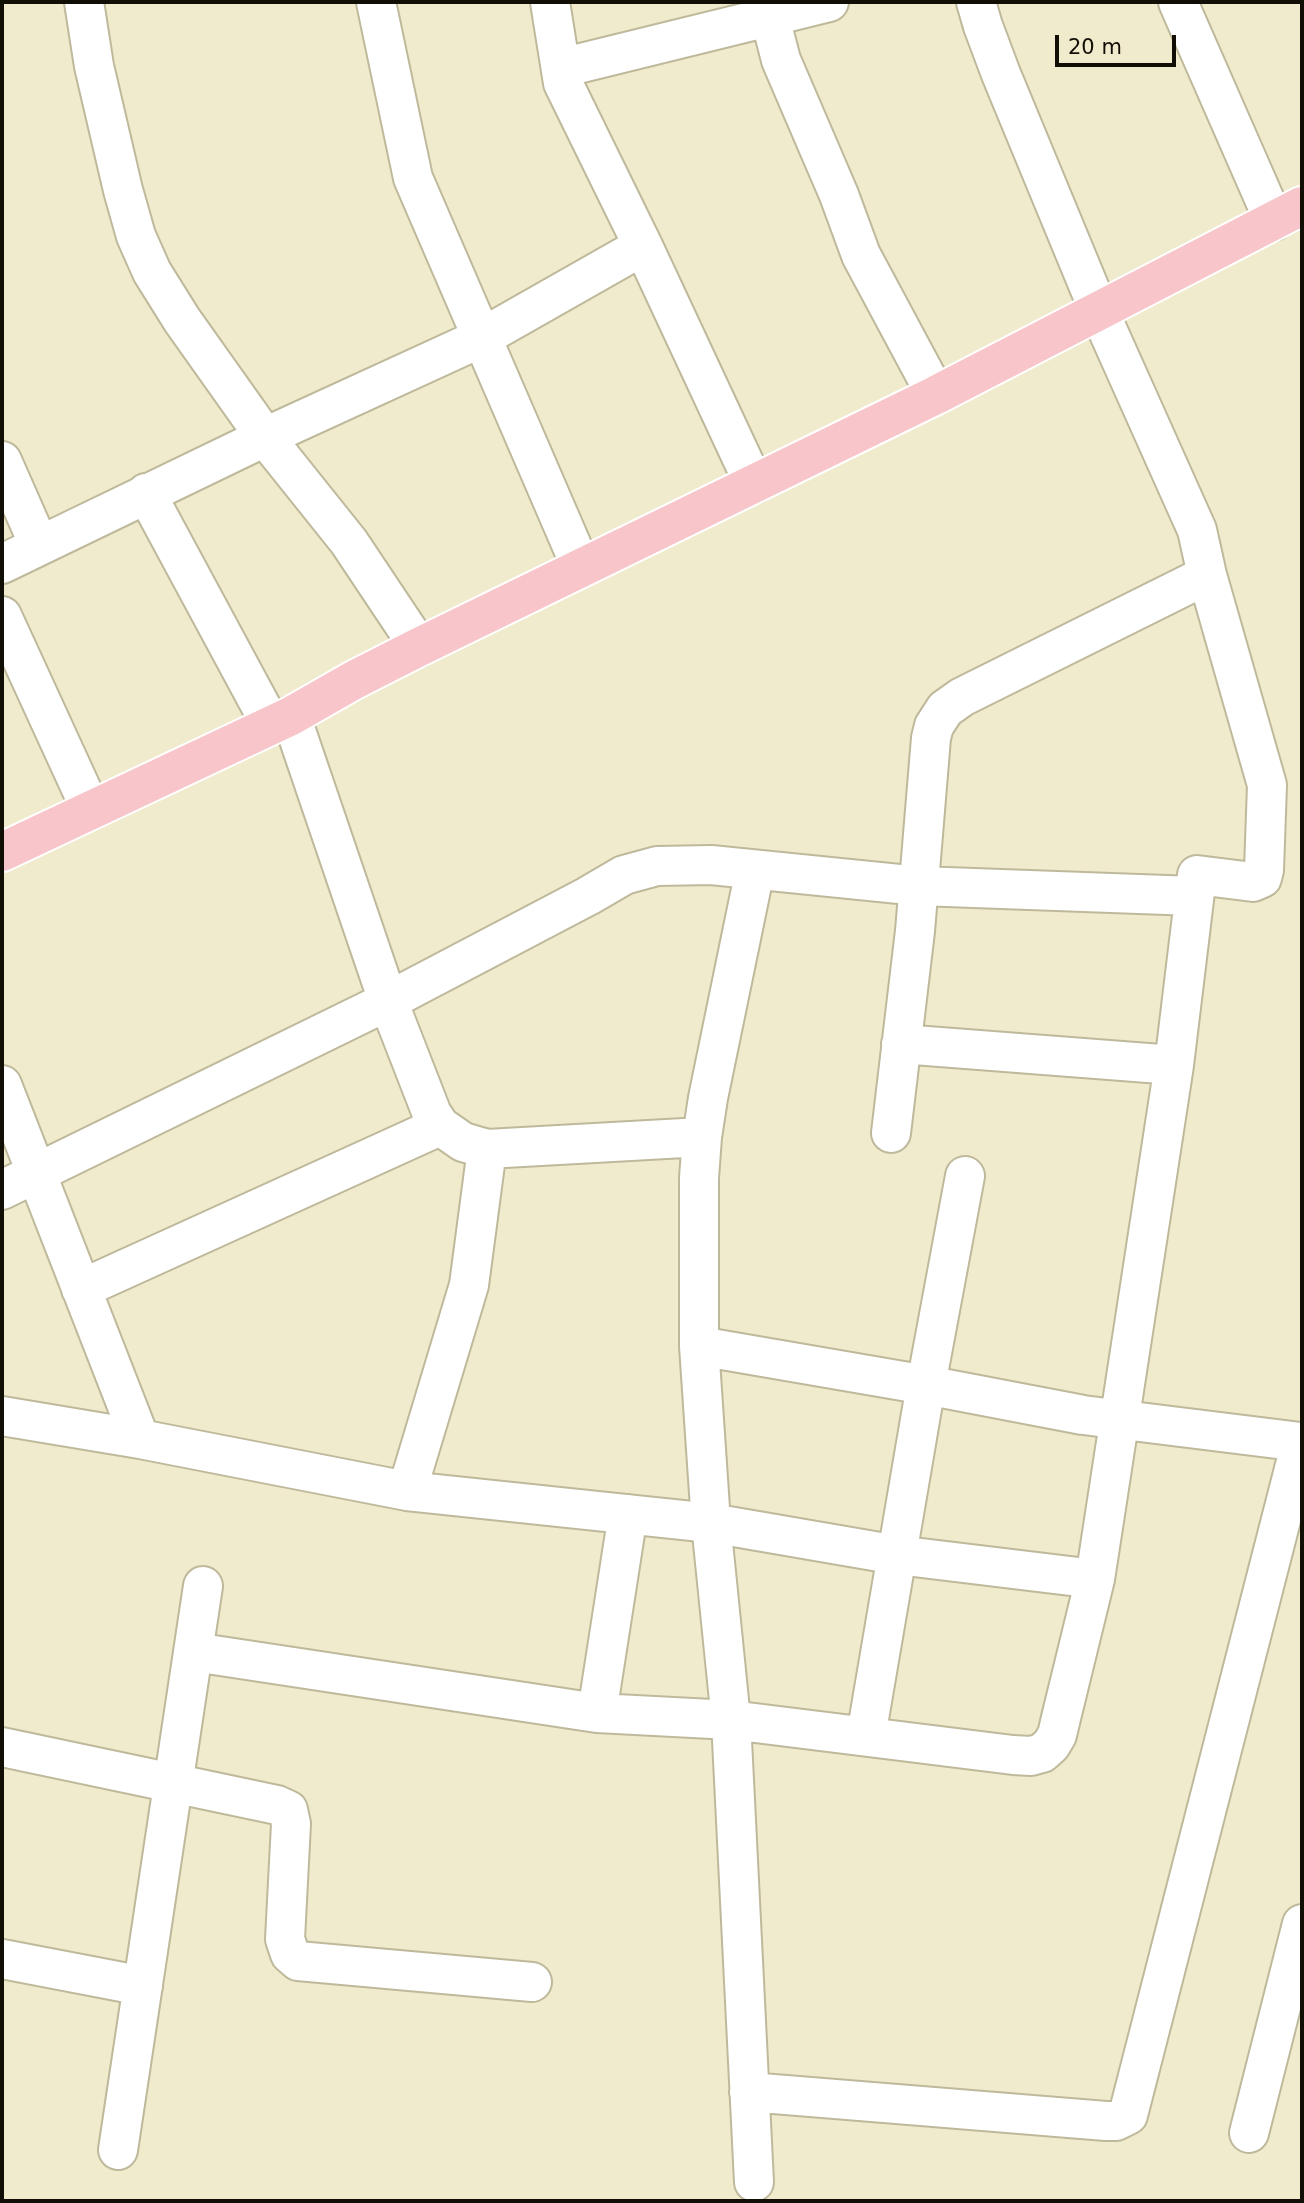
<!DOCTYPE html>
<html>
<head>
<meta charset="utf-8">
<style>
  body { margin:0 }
  #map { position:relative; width:1304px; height:2203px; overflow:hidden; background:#f1ebcd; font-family:"DejaVu Sans",sans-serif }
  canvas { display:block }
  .frame { position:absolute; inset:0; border:4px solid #110f05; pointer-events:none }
  .scale { position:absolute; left:1055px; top:35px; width:121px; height:32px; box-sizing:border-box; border:4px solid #110f05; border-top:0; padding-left:9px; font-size:21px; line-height:24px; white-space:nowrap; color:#110f05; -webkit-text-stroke:5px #f1ebcd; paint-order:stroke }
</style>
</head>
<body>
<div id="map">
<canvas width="1304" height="2203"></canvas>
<div class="frame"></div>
<div class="scale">20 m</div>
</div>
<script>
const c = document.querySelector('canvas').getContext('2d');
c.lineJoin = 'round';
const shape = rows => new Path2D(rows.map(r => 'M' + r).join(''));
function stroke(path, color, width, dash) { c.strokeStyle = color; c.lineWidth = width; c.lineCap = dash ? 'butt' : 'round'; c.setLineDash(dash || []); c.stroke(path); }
const minor = shape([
  [84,2,94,66,123,190,136,236,152,272,182,320,265,437,349,542,419,647],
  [376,2,413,178,581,567],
  [550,2,563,83,643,246,754,484],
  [766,2,781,60,839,195,861,255,936,395],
  [1178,2,1274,221],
  [561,68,829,2],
  [2,461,39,545],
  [146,493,271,725],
  [2,564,265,437,481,338,643,246],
  [2,616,91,810],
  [291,716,388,1001,432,1114,440,1126,463,1142,487,1149,702,1137],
  [901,1044,1174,1065],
  [2,1085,140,1439],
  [891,1133,915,931,931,738,934,726,945,709,962,697,1207,575,1197,530,1099,311,1001,74,983,26,976,2],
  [2,1190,388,1001,588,896,624,875,657,866,711,865,919,886,1194,896],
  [81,1289,440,1126],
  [699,1346,926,1385,1083,1415,1301,1442,1128,2115,1116,2121,1106,2121,749,2092],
  [2,1416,140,1439,407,1491,711,1523,897,1555,1095,1579],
  [407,1491,469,1285,487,1149],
  [194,1652,597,1713,731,1720,1013,1755,1031,1756,1042,1753,1051,1745,1057,1735,1061,1718,1095,1579,1174,1065,1197,875,1253,882,1262,878,1264,870,1267,785,1207,575],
  [597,1713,628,1514],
  [866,1736,926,1385,965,1176],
  [2,1747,277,1805,288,1810,291,1824,285,1939,290,1954,298,1961,532,1982],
  [2,1959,143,1986],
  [1249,2133,1302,1924],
  [118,2150,203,1586],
  [754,2182,731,1720,711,1523,699,1346,699,1178,702,1137,708,1098,755,870]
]);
const major = shape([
  [2,852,291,716,354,680,419,647,936,395,1302,206]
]);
stroke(minor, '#bfb99c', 42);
stroke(major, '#fff', 42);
stroke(minor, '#fff', 38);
stroke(major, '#f7c5ca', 38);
</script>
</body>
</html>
